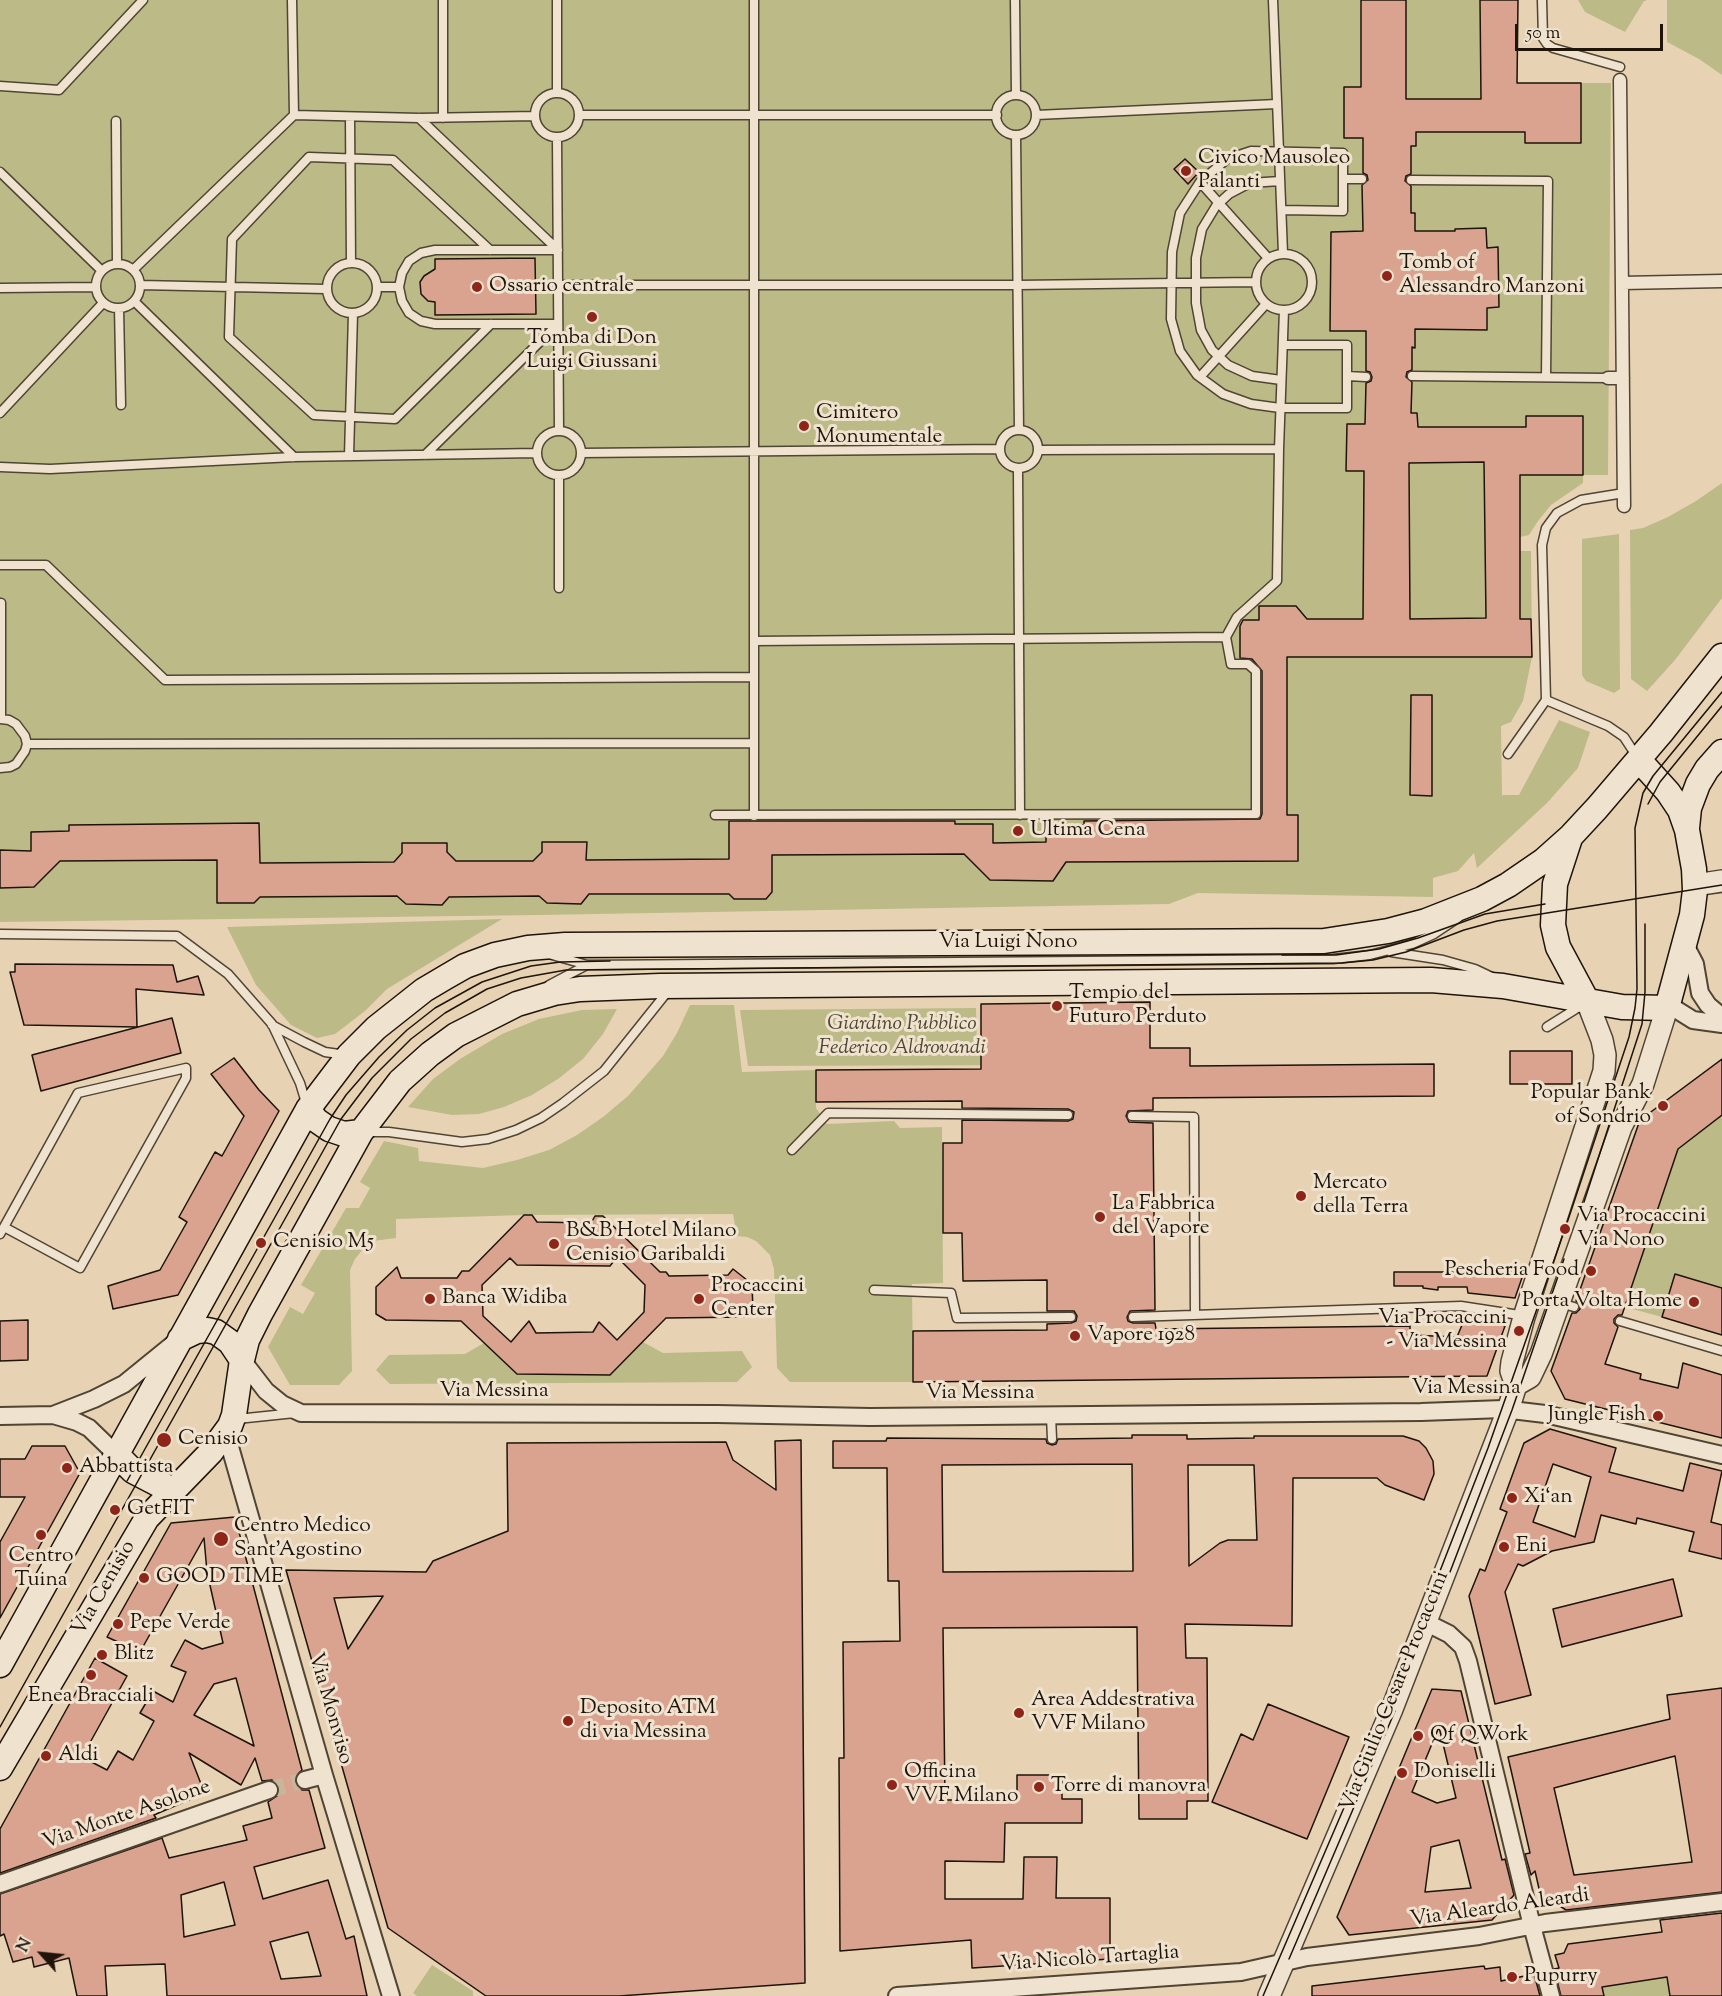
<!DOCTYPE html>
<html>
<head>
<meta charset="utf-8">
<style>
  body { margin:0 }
  #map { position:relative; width:1722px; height:1996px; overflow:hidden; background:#e7d3b3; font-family:"Sorts Mill Goudy",serif }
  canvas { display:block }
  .north { position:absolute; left:12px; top:1924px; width:60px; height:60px; -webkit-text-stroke:4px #efe2ce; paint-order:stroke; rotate:297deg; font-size:16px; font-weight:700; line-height:24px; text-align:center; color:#1e140a }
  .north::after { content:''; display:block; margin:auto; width:21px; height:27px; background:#1e140a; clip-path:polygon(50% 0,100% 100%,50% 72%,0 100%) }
  .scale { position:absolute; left:1515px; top:24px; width:148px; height:27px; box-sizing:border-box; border:3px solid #1e140a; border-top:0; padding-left:8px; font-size:18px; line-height:21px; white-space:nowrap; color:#1e140a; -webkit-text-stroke:4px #efe2ce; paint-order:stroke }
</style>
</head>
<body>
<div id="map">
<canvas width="1722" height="1996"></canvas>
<div class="north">N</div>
<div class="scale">50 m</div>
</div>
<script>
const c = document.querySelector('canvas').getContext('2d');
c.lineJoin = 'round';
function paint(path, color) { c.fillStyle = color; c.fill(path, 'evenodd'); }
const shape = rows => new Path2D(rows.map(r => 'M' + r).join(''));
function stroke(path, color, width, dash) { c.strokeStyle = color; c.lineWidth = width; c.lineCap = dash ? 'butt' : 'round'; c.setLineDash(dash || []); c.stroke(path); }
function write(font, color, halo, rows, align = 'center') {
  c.font = font + ' "Sorts Mill Goudy",serif'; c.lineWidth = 6; c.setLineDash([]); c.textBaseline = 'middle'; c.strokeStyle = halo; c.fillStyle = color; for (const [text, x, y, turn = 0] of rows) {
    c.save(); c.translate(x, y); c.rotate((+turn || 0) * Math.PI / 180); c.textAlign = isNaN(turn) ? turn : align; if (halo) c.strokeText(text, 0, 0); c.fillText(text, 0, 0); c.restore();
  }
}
paint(shape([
  [0,0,1518,0,1518,83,1611,83,1608,475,1583,475,1583,483,1551,505,1538,521,1529,535,1520,537,1520,551,1531,551,1532,657,1523,701,1511,722,1501,726,1502,795,1519,795,1559,720,1590,732,1578,768,1547,803,1477,868,1474,853,1458,871,1433,878,1433,897,1198,893,1169,904,540,915,0,922],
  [1578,0,1646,0,1646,1,1644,1,1625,32,1585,12],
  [1667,0,1722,0,1722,75,1699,59,1667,42],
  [1722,483,1722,598,1675,660,1647,691,1631,679,1630,530,1643,528,1668,517,1696,501],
  [1619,534,1620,689,1614,693,1586,681,1582,675,1582,539],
  [502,919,387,989,365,1011,335,1034,317,1038,291,1025,256,985,227,927],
  [690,1005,734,1005,742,1072,816,1070,816,1108,827,1124,894,1121,900,1128,942,1127,943,1283,912,1284,913,1382,790,1382,777,1368,774,1269,770,1255,756,1241,747,1237,737,1236,733,1214,524,1215,396,1219,396,1238,373,1241,363,1249,355,1259,350,1270,352,1371,339,1385,290,1385,268,1347,290,1307,303,1314,315,1293,301,1285,346,1208,359,1208,370,1188,360,1182,384,1141,418,1148,419,1161,483,1168,517,1160,549,1150,577,1135,603,1117,628,1096,663,1056,677,1033],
  [976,1008,977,1051,1064,1051,1064,1065,748,1066,740,1010],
  [617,1009,603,1034,583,1059,558,1079,532,1095,504,1107,479,1114,452,1115,408,1107,433,1079,460,1059,502,1034,539,1019,582,1010],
  [1722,1115,1722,1288,1675,1274,1662,1317,1625,1307,1678,1149],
  [643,1342,663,1353,742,1351,752,1367,737,1382,390,1384,376,1370,389,1355,465,1354,484,1343,517,1374,610,1375],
  [432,1965,473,1991,473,1996,417,1996,413,1993],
  [1667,1977,1670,1996,1604,1996,1602,1987]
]), '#bcbb88');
const building = shape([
  [1361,0,1406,0,1406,99,1481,99,1480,0,1518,0,1517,83,1581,83,1581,143,1525,143,1525,132,1416,132,1416,146,1411,146,1411,174,1406,176,1405,181,1411,186,1411,213,1415,213,1415,231,1455,231,1455,229,1486,228,1487,248,1498,247,1499,307,1487,308,1487,330,1415,329,1415,348,1412,347,1412,370,1407,372,1406,377,1412,382,1411,413,1417,413,1418,427,1526,427,1526,416,1583,416,1583,475,1520,475,1520,619,1531,619,1532,657,1287,657,1287,815,1298,815,1298,861,1066,862,1053,881,990,880,964,854,772,855,772,892,766,899,734,899,729,894,589,894,581,904,547,903,539,896,449,897,442,905,406,904,397,896,260,897,254,903,217,903,217,860,60,861,34,887,0,888,0,850,31,851,31,832,69,831,69,825,259,823,260,863,394,862,402,853,402,843,447,843,447,852,456,861,533,861,542,852,542,842,587,842,586,860,729,859,729,821,955,821,955,824,993,824,993,843,1046,842,1046,824,1084,825,1084,821,1260,819,1262,814,1262,671,1252,659,1240,658,1240,626,1243,620,1259,620,1259,606,1296,606,1307,619,1363,619,1364,471,1346,471,1347,424,1365,424,1366,383,1371,381,1372,377,1370,372,1366,371,1366,331,1330,331,1331,232,1363,231,1362,185,1368,180,1367,175,1363,173,1363,138,1344,138,1344,87,1361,87,1361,0],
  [1484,462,1486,618,1410,619,1409,463,1484,462],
  [1185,159,1199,172,1188,184,1174,169,1185,159],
  [535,258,536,314,435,315,435,302,428,301,421,294,420,282,424,276,435,269,435,259,535,258],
  [1411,695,1432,695,1432,796,1410,795,1411,695],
  [15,964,173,965,177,982,198,976,204,995,136,989,137,1027,24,1025,10,972,15,972,15,964],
  [1150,1002,1150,1048,1190,1048,1190,1066,1434,1064,1434,1096,1153,1098,1153,1110,1128,1111,1126,1116,1129,1122,1153,1123,1155,1310,1130,1311,1127,1317,1128,1321,1133,1323,1155,1323,1156,1329,1410,1326,1410,1335,1457,1337,1467,1313,1505,1326,1487,1376,913,1382,913,1331,1047,1330,1047,1324,1071,1323,1076,1321,1077,1316,1074,1311,1047,1311,1047,1280,963,1281,962,1233,943,1233,943,1143,962,1143,962,1120,1068,1121,1073,1119,1074,1112,1068,1109,962,1108,962,1101,816,1102,816,1070,981,1069,981,1004,1150,1002],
  [172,1018,181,1053,41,1091,32,1055,172,1018],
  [1510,1051,1572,1051,1572,1084,1510,1084,1510,1051],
  [234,1058,259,1090,279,1111,178,1295,113,1309,108,1286,160,1270,187,1222,179,1217,215,1152,222,1156,244,1116,211,1074,234,1058],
  [1722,1059,1722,1115,1678,1149,1622,1315,1618,1315,1614,1319,1614,1323,1618,1327,1605,1364,1641,1374,1640,1379,1678,1388,1683,1363,1722,1375,1722,1438,1565,1399,1551,1371,1572,1313,1576,1313,1580,1309,1580,1305,1576,1301,1640,1120,1722,1059],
  [524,1215,532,1215,537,1222,591,1223,595,1216,603,1216,660,1272,666,1272,669,1276,728,1275,733,1269,752,1284,753,1311,746,1317,666,1318,610,1375,517,1374,461,1321,386,1320,376,1314,376,1287,397,1267,401,1278,457,1278,462,1271,469,1271,524,1215],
  [617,1257,645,1285,644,1312,617,1340,599,1322,593,1332,536,1333,529,1321,511,1342,483,1316,482,1285,510,1258,517,1265,610,1266,617,1257],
  [1394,1272,1524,1272,1515,1298,1468,1293,1467,1287,1438,1287,1438,1290,1423,1288,1423,1286,1394,1286,1394,1272],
  [1675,1274,1722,1288,1722,1335,1662,1317,1675,1274],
  [28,1320,28,1360,0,1361,0,1321,28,1320],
  [1550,1429,1616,1448,1609,1472,1683,1491,1690,1463,1722,1471,1711,1522,1722,1525,1722,1559,1689,1551,1694,1532,1637,1518,1636,1524,1601,1515,1594,1542,1552,1551,1523,1566,1518,1564,1505,1592,1531,1695,1495,1704,1469,1596,1480,1569,1485,1571,1507,1512,1500,1509,1524,1443,1550,1429],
  [1553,1464,1591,1477,1575,1537,1533,1522,1553,1464],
  [1132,1435,1187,1435,1187,1439,1254,1438,1254,1436,1403,1436,1419,1441,1426,1448,1433,1461,1434,1474,1424,1500,1385,1485,1377,1478,1293,1478,1292,1626,1185,1624,1186,1658,1207,1658,1208,1801,1187,1801,1187,1819,1139,1819,1137,1627,943,1628,945,1800,1017,1800,1017,1775,1062,1775,1062,1799,1082,1799,1082,1823,1005,1823,1004,1862,945,1861,945,1899,1023,1899,1024,1857,1057,1857,1056,1898,1110,1898,1110,1959,972,1968,971,1940,840,1951,839,1758,844,1758,843,1642,900,1641,899,1581,888,1581,887,1468,833,1468,833,1441,886,1441,887,1438,1040,1439,1046,1439,1047,1443,1052,1445,1056,1444,1058,1439,1132,1438,1132,1435],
  [1132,1464,1133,1571,943,1572,942,1465,1132,1464],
  [1188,1465,1254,1465,1257,1540,1228,1540,1220,1543,1189,1566,1188,1465],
  [801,1440,805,1983,619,1996,486,1996,388,1928,286,1570,426,1572,433,1561,508,1531,507,1443,726,1442,733,1460,776,1490,775,1441,801,1440],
  [383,1596,348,1649,334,1598,383,1596],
  [32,1446,65,1446,80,1473,0,1618,0,1542,25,1497,0,1497,0,1459,25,1459,32,1446],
  [235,1517,302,1770,295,1777,295,1783,302,1790,309,1790,325,1848,254,1867,263,1899,328,1880,346,1939,354,1936,367,1996,167,1996,165,1964,105,1966,107,1996,77,1996,69,1958,34,1967,32,1957,13,1962,4,1934,0,1936,0,1894,162,1838,169,1858,247,1840,243,1826,272,1818,268,1802,277,1796,279,1787,272,1780,262,1781,255,1758,241,1785,189,1753,203,1789,198,1796,154,1815,156,1818,0,1873,0,1829,95,1658,127,1676,82,1757,107,1770,118,1751,133,1760,154,1721,140,1713,153,1691,173,1702,186,1672,171,1666,185,1640,202,1649,223,1643,207,1572,204,1538,140,1652,107,1637,171,1523,235,1517],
  [236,1678,254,1746,194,1715,214,1684,236,1678],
  [224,1882,235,1925,184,1937,181,1895,224,1882],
  [308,1932,321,1976,281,1979,270,1942,308,1932],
  [1673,1579,1682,1616,1562,1647,1553,1609,1673,1579],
  [1722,1688,1722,1892,1566,1910,1540,1893,1535,1871,1531,1875,1525,1854,1530,1853,1508,1757,1670,1719,1667,1695,1722,1688],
  [1675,1756,1692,1862,1574,1875,1554,1788,1675,1756],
  [1432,1689,1461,1691,1502,1860,1505,1859,1514,1895,1492,1920,1349,1935,1337,1917,1432,1689],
  [1439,1727,1456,1798,1437,1803,1412,1792,1439,1727],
  [1459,1840,1471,1888,1425,1892,1431,1847,1459,1840],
  [1268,1704,1349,1737,1307,1839,1212,1802,1241,1734,1253,1740,1268,1704],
  [1722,1913,1722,1996,1670,1996,1667,1977,1602,1987,1604,1996,1561,1996,1554,1969,1559,1968,1555,1955,1564,1953,1568,1944,1662,1932,1660,1920,1722,1913],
  [1484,1966,1485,1969,1500,1967,1501,1981,1534,1974,1540,1996,1312,1996,1312,1986,1484,1966]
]);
paint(building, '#d9a390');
stroke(building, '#1e140a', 1.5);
stroke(shape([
  [269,1790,305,1780]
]), '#c9b69a', 16, [16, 8]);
const service = shape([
  [443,0,443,118],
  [557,0,557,93],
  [754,0,754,816],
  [1015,0,1016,95],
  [1273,0,1283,253],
  [1542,0,1543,38,1547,44,1553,48,1620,67],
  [0,86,59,90,143,0],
  '535 115a22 22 0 1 1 44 0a22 22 0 1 1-44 0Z',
  '996 115a20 20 0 1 1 40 0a20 20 0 1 1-40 0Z',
  [294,115,419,118,535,116],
  [579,115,997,115],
  [1036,115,1277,104],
  [350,117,351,263],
  [419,118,558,250,435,250,421,253,409,261,402,273,399,287,402,301,409,313,421,321,435,324,558,324,425,455],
  [116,121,117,264],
  [1016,135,1019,430],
  [557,138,559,430],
  [0,172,102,271],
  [1343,179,1362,179],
  [1411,180,1548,181,1546,377],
  [1280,181,1250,183,1229,194,1216,206,1202,229,1196,258,1196,303,1201,330,1212,350,1228,365,1252,376,1281,380],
  [1200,182,1268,258],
  [1282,210,1343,211,1343,153,1251,151,1227,159,1200,182,1180,213,1172,252,1171,319,1180,351,1197,375,1223,394,1251,404,1280,408,1347,408,1347,345,1283,345],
  [490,250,393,160,309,157,232,239,229,337,314,415,395,419,491,324],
  '1256 282a28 28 0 1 1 56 0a28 28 0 1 1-56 0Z',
  '327 288a25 25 0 1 1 50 0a25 25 0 1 1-50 0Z',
  '96 286a22 22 0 1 1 44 0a22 22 0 1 1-44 0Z',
  [133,270,294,115,292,0],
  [140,285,326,289],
  [558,285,1018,285,1255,282],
  [377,287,399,287],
  [0,288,96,287],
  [134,301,294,457],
  [119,308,121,405],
  [1347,376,1366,377],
  [1412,376,1608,378],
  [1200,377,1266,304],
  [0,413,103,303],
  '1000 449a19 19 0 1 1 38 0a19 19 0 1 1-38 0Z',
  '537 453a22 22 0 1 1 44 0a22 22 0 1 1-44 0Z',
  [1038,450,1279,449],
  [581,453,999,449],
  [349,456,353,314],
  [0,467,50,469,294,457,536,453],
  [1018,469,1020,815],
  [559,475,559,588],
  [0,565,46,565,165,680,754,677],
  [1,603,1,719],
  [754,641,1226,637,1237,617,1277,581,1279,449,1284,310],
  [1546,700,1608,726,1624,737,1637,757],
  [0,719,9,720,16,724,25,736,27,744,25,751,16,764,10,767,0,768],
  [27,744,754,743],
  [1508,754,1546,700,1542,545,1546,528,1557,513,1581,500,1624,493],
  [715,815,1256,814,1256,671,1248,664,1231,664,1226,637],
  [0,934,177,936,228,974,272,1024,300,1083,307,1106],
  [1391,952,1443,960,1475,969,1492,977],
  [552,955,587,965,1333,959,1370,955,1412,944,1434,934,1458,918],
  [549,985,587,965],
  [272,1025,304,1042,325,1052,346,1055],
  [1547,1027,1582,1005],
  [1132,1116,1194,1117,1195,1315],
  [368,1132,389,1132,462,1142,488,1139,516,1130,541,1118,563,1103,604,1071,668,991],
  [792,1150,828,1113,1068,1115],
  [0,1234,4,1227,78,1093,186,1068,186,1078,80,1268,4,1227],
  [874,1290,951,1293,957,1318,1071,1317],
  [1560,1303,1574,1307],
  [1133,1317,1461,1306,1513,1314],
  [1620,1321,1722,1351],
  [1051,1416,1052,1439],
  [237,1419,295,1413]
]);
const pedestrian = shape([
  [1620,80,1624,506],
  [1622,283,1722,281],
  [1608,378,1623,378]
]);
const minor = shape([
  [1684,943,1695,964,1700,993,1708,1005,1722,1017],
  [1667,1008,1677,1010,1693,1020,1722,1024],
  [242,1360,266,1391,282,1404,301,1413,717,1414,870,1417,1421,1412,1503,1409,1545,1414,1722,1455],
  [53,1415,94,1399,124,1384,172,1345],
  [0,1416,53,1415,77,1422,89,1428,117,1455],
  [226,1433,324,1775,391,1996],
  [1425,1622,1449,1634,1463,1647,1468,1661,1532,1926,1551,1996],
  [305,1780,324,1775],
  [0,1884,269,1790],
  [897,1996,1241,1972,1307,1957,1479,1936,1545,1923,1722,1902]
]);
const tertiary = shape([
  [1695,885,1722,881],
  [1516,1385,1530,1377,1541,1354,1621,1127,1643,1084,1667,1008],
  [1269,1996,1392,1709,1508,1410,1516,1385,1511,1371,1512,1362,1524,1317,1604,1071,1605,1055,1602,1040,1587,1001]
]);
const secondary = shape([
  [1687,828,1689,808,1698,784,1707,769,1722,752],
  [1570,838,1555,884,1553,925,1558,947,1587,1001],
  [308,1109,316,1120,329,1129,344,1134,361,1132],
  [180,1339,197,1331,207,1330,216,1332,230,1342,242,1360],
  [117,1455,133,1471,158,1484,174,1489],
  [0,1665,308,1109,349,1055,376,1028,424,990,446,977,465,966,495,955,528,948,565,945,1324,941,1388,931,1426,921,1482,899,1508,885,1543,861,1571,836,1597,808,1661,733,1722,656],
  [0,1768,147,1518,211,1452,230,1426,234,1415,242,1360,247,1340,260,1314,361,1132,400,1081,430,1054,456,1035,517,1004,554,993,580,989,660,986,1431,980,1503,986,1622,1007,1667,1008,1692,915,1695,890,1694,869,1687,830,1680,810,1668,792,1639,760]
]);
stroke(service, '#504434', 11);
stroke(pedestrian, '#504434', 15);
stroke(minor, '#504434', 20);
stroke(tertiary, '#504434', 24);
stroke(secondary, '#1e140a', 27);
stroke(service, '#efe2ce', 8);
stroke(pedestrian, '#efe2ce', 12);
stroke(minor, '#efe2ce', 16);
stroke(tertiary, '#efe2ce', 21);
stroke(secondary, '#efe2ce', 24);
stroke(shape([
  [1648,804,1660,782,1722,706],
  [1282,955,1336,955,1379,949,1418,938,1485,914,1545,904],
  [1584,1202,1642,1024,1645,992,1645,924],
  [127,1481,330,1119,346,1095,379,1057,407,1030,435,1008,482,982,531,966,560,962,610,961],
  [1450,1572,1512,1410,1564,1259],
  [0,1727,341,1119,372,1078,411,1039,445,1013,487,989,521,978,566,970,1342,963,1373,960,1406,952,1464,930,1497,921,1722,885],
  [1289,1959,1395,1711],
  [1263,1996,1383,1717,1488,1448,1565,1229,1629,1037,1635,1008,1637,989,1635,828,1643,793,1653,776,1722,692]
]), '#1e140a', 1.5);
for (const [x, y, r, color] of [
  [1186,171,6,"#8f2418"],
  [1387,276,6,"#8f2418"],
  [477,287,6,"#8f2418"],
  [592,317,6,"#8f2418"],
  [804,426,6,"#8f2418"],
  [1018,831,6,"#8f2418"],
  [1057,1006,6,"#8f2418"],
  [1663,1106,6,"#8f2418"],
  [1301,1196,6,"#8f2418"],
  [1100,1217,6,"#8f2418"],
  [1565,1229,6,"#8f2418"],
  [261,1243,6,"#8f2418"],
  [554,1244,6,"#8f2418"],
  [1591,1271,6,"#8f2418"],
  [430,1299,6,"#8f2418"],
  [699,1299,6,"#8f2418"],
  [1694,1302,6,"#8f2418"],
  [1519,1331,6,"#8f2418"],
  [1075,1336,6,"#8f2418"],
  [1658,1416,6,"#8f2418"],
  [164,1440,8,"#8f2418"],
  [67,1468,6,"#8f2418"],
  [1512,1498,6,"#8f2418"],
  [115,1510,6,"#8f2418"],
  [41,1535,6,"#8f2418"],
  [221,1539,8,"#8f2418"],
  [1504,1547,6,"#8f2418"],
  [144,1578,6,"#8f2418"],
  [118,1624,6,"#8f2418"],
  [102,1655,6,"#8f2418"],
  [91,1675,6,"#8f2418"],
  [1019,1713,6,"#8f2418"],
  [568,1721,6,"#8f2418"],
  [1418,1736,6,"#8f2418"],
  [46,1756,6,"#8f2418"],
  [1402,1773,6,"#8f2418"],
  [892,1785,6,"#8f2418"],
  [1039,1787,6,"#8f2418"],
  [1512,1977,6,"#8f2418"]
]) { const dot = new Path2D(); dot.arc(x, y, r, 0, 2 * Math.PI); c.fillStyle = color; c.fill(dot); stroke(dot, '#efe2ce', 2); }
write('21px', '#1e140a', '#efe2ce', [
  ["Civico Mausoleo",1198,159],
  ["Palanti",1198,183],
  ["Tomb of",1399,264],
  ["Alessandro Manzoni",1399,288],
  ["Ossario centrale",489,287],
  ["Tomba di Don",592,339,"center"],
  ["Luigi Giussani",592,363,"center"],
  ["Cimitero",816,414],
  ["Monumentale",816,438],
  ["Ultima Cena",1030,831],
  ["Tempio del",1069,994],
  ["Futuro Perduto",1069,1018],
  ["Popular Bank",1651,1094,"right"],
  ["of Sondrio",1651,1118,"right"],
  ["Mercato",1313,1184],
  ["della Terra",1313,1208],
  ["La Fabbrica",1112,1205],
  ["del Vapore",1112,1229],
  ["Via Procaccini",1577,1217],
  ["Via Nono",1577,1241],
  ["B&B Hotel Milano",566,1232],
  ["Cenisio Garibaldi",566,1256],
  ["Cenisio M5",273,1243],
  ["Pescheria Food",1579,1271,"right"],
  ["Procaccini",711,1287],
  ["Center",711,1311],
  ["Banca Widiba",442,1299],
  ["Porta Volta Home",1682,1302,"right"],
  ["Via Procaccini",1507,1319,"right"],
  ["- Via Messina",1507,1343,"right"],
  ["Vapore 1928",1087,1336],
  ["Jungle Fish",1646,1416,"right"],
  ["Cenisio",178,1440],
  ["Abbattista",79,1468],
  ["Xi‘an",1524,1498],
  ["GetFIT",127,1510],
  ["Centro Medico",234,1527],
  ["Sant'Agostino",234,1551],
  ["Eni",1516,1547],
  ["Centro",41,1557,"center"],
  ["Tuina",41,1581,"center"],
  ["GOOD TIME",156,1578],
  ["Pepe Verde",130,1624],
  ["Blitz",114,1655],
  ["Enea Bracciali",91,1697,"center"],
  ["Area Addestrativa",1031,1701],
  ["VVF Milano",1031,1725],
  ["Deposito ATM",580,1709],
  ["di via Messina",580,1733],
  ["Qf QWork",1430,1736],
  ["Aldi",58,1756],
  ["Officina",904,1773],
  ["VVF Milano",904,1797],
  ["Doniselli",1414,1773],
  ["Torre di manovra",1051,1787],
  ["Pupurry",1524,1977]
], 'left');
write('21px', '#1e140a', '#efe2ce', [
  ["Via Luigi Nono",1008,943],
  ["Via Messina",1466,1389],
  ["Via Messina",494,1392],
  ["Via Messina",980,1394],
  ["Via Cenisio",105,1589,-60],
  ["Via Giulio Cesare Procaccini",1396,1692,-68],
  ["Via Monviso",329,1709,74],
  ["Via Monte Asolone",127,1816,-19],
  ["Via Aleardo Aleardi",1500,1909,-8],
  ["Via Nicolò Tartaglia",1090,1960,-4]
]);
write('italic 21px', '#4d4630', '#efe2ce', [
  ["Giardino Pubblico",902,1025],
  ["Federico Aldrovandi",902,1049]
]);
</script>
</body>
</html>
